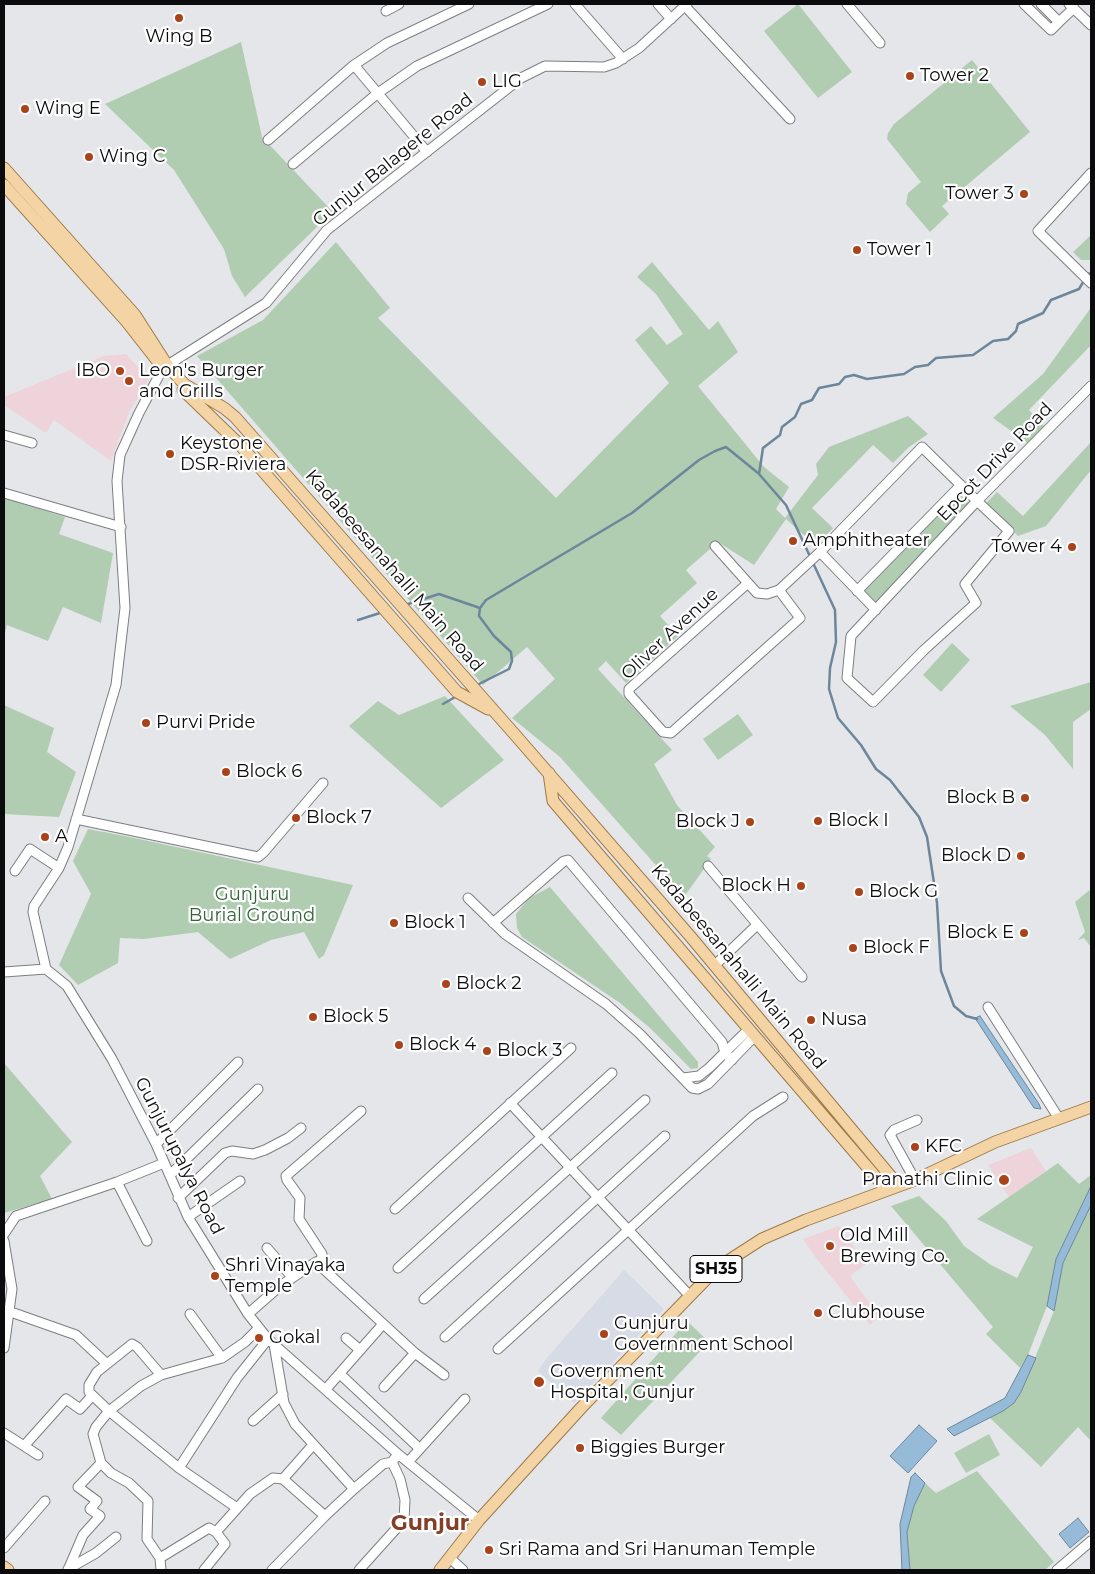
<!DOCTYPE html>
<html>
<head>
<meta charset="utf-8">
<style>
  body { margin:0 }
  #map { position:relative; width:1095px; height:1574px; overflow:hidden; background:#e4e6ea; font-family:Montserrat,sans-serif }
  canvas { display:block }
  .frame { position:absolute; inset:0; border:5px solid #0b0b0d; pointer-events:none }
</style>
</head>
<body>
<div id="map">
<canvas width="1095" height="1574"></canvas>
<div class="frame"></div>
</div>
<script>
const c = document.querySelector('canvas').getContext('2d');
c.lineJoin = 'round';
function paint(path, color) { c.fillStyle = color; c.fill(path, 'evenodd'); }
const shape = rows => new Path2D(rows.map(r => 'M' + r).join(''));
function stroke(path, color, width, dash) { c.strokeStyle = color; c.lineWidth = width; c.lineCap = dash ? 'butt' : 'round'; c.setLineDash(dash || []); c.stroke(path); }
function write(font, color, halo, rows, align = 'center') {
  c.font = font + ' Montserrat,sans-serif'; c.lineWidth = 4.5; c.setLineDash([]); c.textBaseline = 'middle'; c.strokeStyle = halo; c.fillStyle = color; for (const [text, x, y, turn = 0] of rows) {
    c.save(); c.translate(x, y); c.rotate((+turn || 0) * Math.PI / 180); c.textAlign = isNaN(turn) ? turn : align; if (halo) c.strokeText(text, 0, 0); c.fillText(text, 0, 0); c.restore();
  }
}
paint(shape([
  [126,354,149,379,130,410,111,461,54,420,46,433,4,405,4,397,104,356],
  [1031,1148,1046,1171,1009,1197,988,1165],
  [839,1226,866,1264,850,1276,879,1316,870,1325,816,1258,803,1239]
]), '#eed4da');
paint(shape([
  [624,1270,664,1309,574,1403,538,1371,546,1359]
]), '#d6dbe6');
paint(shape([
  [798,4,852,72,818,98,764,31],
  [241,42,262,137,335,214,319,225,245,297,232,276,224,249,174,170,105,104],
  [972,60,1030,132,942,206,949,214,930,232,906,204,908,193,921,182,887,139,888,133,894,124],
  [1091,235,1091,260,1081,260,1073,252],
  [336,242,390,308,378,318,556,498,669,383,635,340,651,326,667,345,683,334,656,294,637,277,652,262,709,330,718,321,738,352,698,386,764,467,789,487,776,509,785,518,818,475,816,464,829,447,908,416,928,434,909,447,893,463,873,445,812,508,833,528,816,546,786,519,754,565,718,542,686,570,697,583,660,616,678,636,626,683,606,661,598,669,672,750,654,764,677,805,715,847,707,856,711,859,684,897,560,757,512,718,555,679,527,647,483,685,197,356,263,320],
  [1090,309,1091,345,1029,410,1045,427,1028,443,993,418,1043,374],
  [1091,442,1091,470,1046,526,1018,536,985,504,997,492,1023,516],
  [958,493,971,505,875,603,862,591],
  [4,498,65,517,59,534,113,553,101,623,63,607,48,641,7,625,4,637],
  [952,643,970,660,941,692,923,675],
  [1091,682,1091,709,1073,722,1073,769,1045,735,1010,706],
  [445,696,504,760,441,808,349,726,378,701,399,715],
  [4,705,54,728,47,752,76,772,59,817,4,814],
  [738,714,753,735,718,760,703,739],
  [88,829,125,836,353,885,324,955,319,959,304,932,271,940,230,959,198,932,144,939,120,938,118,963,78,985,59,965,91,894,73,861],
  [550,887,698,1062,698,1068,691,1069,650,1028,620,1003,522,937,517,928,516,914,529,898],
  [1091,889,1091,947,1084,938,1078,940,1085,932,1075,902],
  [4,1063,72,1142,40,1176,52,1199,4,1213],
  [1058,1163,1079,1184,1091,1175,1091,1186,1056,1259,1047,1306,1028,1355,1020,1368,986,1334,993,1327,891,1206,919,1196,946,1221,964,1246,991,1265,1017,1278,1033,1247,977,1219],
  [1091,1205,1091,1441,1078,1427,1041,1467,990,1418,1014,1403,1021,1392,1054,1311,1063,1263],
  [687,1321,709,1342,621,1435,601,1418],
  [989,1434,1000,1455,966,1473,954,1453],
  [977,1471,1054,1562,1045,1570,910,1570,907,1532,914,1506,925,1483,936,1493]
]), '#b0cdb1');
const water = shape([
  [980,1016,1039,1104,1041,1109,1034,1108,975,1018,980,1016],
  [1091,1186,1091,1205,1063,1263,1054,1311,1047,1306,1056,1259,1091,1186],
  [1028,1355,1036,1358,1021,1392,1014,1403,1003,1411,954,1436,947,1429,1005,1398,1028,1355],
  [919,1425,937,1441,908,1473,890,1456,919,1425],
  [915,1473,925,1483,914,1506,907,1532,910,1570,902,1570,900,1524,911,1477,915,1473],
  [1078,1518,1089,1532,1070,1548,1059,1534,1078,1518]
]);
paint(water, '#96bbd8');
stroke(water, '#6c869b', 1);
stroke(shape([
  [405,605,439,594,480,608],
  [358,620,383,612],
  [477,685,509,669,512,661,511,652,494,636,479,616,480,608,486,600,632,513,699,460,715,451,726,447,758,473],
  [443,704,457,696],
  [977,1019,966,1016,954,1006,941,971,937,903,927,837,919,817,890,780,876,769,861,745,838,718,829,689,830,668,836,642,835,610,786,505,759,474,763,448,780,435,782,427,795,417,801,404,812,400,819,388,839,384,845,377,854,375,867,379,904,374,915,367,928,365,936,358,973,355,993,341,1008,339,1016,331,1018,324,1043,313,1051,300,1079,289,1088,274,1091,273]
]), '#6c869b', 2.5);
const minor = shape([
  [575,4,623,59],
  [658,4,671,19],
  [683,4,790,119],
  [847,4,880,43],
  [1024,4,1051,30,1059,22],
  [1041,4,1059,22,1074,8],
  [1069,4,1091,25],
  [386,11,399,4],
  [354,65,427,152],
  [268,140,354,65,387,43,469,4],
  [293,164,378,93,417,66,548,4],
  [1091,173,1038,231,1091,283],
  [4,435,32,443],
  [4,493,121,527],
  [715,546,748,583],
  [820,552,876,610],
  [779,590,800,618,671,733,663,732,629,694,629,689,748,583,757,593,767,594,779,590,820,552,922,447,977,501,1009,531,965,584,976,603,924,650,873,702,847,678,851,636,977,501,1091,386],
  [857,591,961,485],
  [76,819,258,857,263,853,323,783],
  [708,866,802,977],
  [15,871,30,849,59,868],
  [468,898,505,934,606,1004,640,1034,692,1088,698,1089,708,1084,755,1036],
  [493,923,564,861,568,860,722,1042,725,1053,732,1060],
  [715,965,757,925],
  [46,969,33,912,34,906,59,868,68,847,116,685,125,608,117,481,120,455,139,413,163,368,266,303,327,230,521,78,545,66,604,67,616,63,639,48,687,4],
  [4,972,46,969,67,986,112,1059,156,1144,188,1217,248,1314,268,1339,398,1454,479,1520],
  [988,1007,1058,1117],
  [683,1078,699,1076,709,1068,749,1029],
  [510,1103,689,1295],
  [156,1144,238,1062],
  [170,1175,258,1089],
  [915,1180,890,1135,894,1130,917,1120],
  [117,1182,147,1241],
  [178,1198,225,1153,232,1151,253,1154,265,1150,288,1138,301,1128],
  [395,1209,571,1048],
  [188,1217,240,1181],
  [4,1234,16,1216,117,1182,164,1163],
  [4,1241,12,1289,4,1348],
  [267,1248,292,1277],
  [321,1265,322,1254,299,1219,300,1198,287,1180,286,1176,361,1111],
  [398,1268,612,1073],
  [424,1299,645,1100],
  [8,1311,76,1335,106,1363],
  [190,1314,222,1358],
  [248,1314,280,1286,316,1262,415,1353,444,1375],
  [259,1328,245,1342,222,1358,161,1375,141,1386,109,1411,96,1427,93,1434,101,1463,111,1473,129,1483,148,1501,147,1539,160,1558,209,1528,216,1532,250,1494,273,1478,283,1479,325,1516],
  [445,1337,665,1136],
  [346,1338,360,1350],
  [498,1349,753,1116,783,1097],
  [340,1374,419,1448],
  [161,1375,137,1347,132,1344,97,1372,89,1385,89,1392,109,1411,179,1468],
  [384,1387,415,1353],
  [326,1389,383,1324],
  [253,1421,283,1394],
  [4,1433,38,1455],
  [24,1446,66,1399,80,1409,92,1396],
  [408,1462,465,1399],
  [283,1479,312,1446],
  [354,1489,383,1464,392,1462],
  [237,1508,179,1468,237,1378,268,1339],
  [4,1548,45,1501],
  [160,1558,161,1570],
  [450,1558,463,1570],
  [68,1569,96,1553,116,1537],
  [68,1570,83,1535,100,1516,90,1509,97,1501,78,1487,101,1463],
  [204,1570,225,1544,216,1532],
  [272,1570,325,1516,354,1489,295,1424,284,1403,274,1344],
  [359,1570,404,1520,405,1500,400,1479,392,1462,398,1454],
  [1057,1570,1091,1541]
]);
const major = shape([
  [4,168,135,315,167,365,184,384,224,408,235,417,517,737,690,936,898,1185],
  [4,185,127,322,163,368],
  [183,390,240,445,457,692,488,709],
  [549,773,553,801,887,1190],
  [4,1567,8,1570],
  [440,1570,479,1520,581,1408,717,1268,762,1239,806,1220,915,1180,995,1142,1091,1107]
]);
stroke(minor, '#7c7e81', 11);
stroke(major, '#9e7a48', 13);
stroke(minor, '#fff', 9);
stroke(major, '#f4d3a4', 11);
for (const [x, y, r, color] of [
  [179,18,5,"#a94319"],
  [910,76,5,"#a94319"],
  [482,82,5,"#a94319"],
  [25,109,5,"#a94319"],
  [89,157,5,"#a94319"],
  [1024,194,5,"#a94319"],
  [857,250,5,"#a94319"],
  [120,371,5,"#a94319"],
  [129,381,5,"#a94319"],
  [170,454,5,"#a94319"],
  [793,541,5,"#a94319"],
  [1072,547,5,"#a94319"],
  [146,723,5,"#a94319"],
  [226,772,5,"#a94319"],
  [1025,798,5,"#a94319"],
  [296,818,5,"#a94319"],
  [818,821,5,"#a94319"],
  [750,822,5,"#a94319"],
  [45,837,5,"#a94319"],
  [1021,856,5,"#a94319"],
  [801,886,5,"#a94319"],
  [859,892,5,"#a94319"],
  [394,923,5,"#a94319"],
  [1024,933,5,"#a94319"],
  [853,948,5,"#a94319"],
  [446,984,5,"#a94319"],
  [313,1017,5,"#a94319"],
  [811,1020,5,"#a94319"],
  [399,1045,5,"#a94319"],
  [487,1051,5,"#a94319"],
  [915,1147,5,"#a94319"],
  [1004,1180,6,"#a94319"],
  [830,1246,5,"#a94319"],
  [215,1276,5,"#a94319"],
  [818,1313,5,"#a94319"],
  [604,1334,5,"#a94319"],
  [259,1338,5,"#a94319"],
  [539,1382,6,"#a94319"],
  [580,1448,5,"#a94319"],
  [489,1550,5,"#a94319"]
]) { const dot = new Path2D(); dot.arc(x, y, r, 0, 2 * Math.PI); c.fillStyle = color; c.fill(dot); stroke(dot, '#fff', 2); }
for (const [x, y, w] of [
  [716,1269,52]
]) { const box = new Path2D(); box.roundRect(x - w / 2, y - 13.5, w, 27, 4); c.fillStyle = '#fff'; c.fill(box); stroke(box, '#0b0b0d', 1); }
write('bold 16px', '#0b0b0d', null, [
  ["SH35",716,1269]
]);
write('18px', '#0b0b0d', '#fff', [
  ["Wing B",179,37,"center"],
  ["Tower 2",920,76],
  ["LIG",492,82],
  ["Wing E",35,109],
  ["Wing C",99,157],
  ["Tower 3",1014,194,"right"],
  ["Tower 1",867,250],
  ["IBO",110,371,"right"],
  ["Leon's Burger",139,371],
  ["and Grills",139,392],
  ["Keystone",180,444],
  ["DSR-Riviera",180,465],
  ["Amphitheater",803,541],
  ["Tower 4",1062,547,"right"],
  ["Purvi Pride",156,723],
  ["Block 6",236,772],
  ["Block B",1015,798,"right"],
  ["Block 7",306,818],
  ["Block I",828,821],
  ["Block J",740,822,"right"],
  ["A",55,837],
  ["Block D",1011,856,"right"],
  ["Block H",791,886,"right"],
  ["Block G",869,892],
  ["Block 1",404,923],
  ["Block E",1014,933,"right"],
  ["Block F",863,948],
  ["Block 2",456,984],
  ["Block 5",323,1017],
  ["Nusa",821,1020],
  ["Block 4",409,1045],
  ["Block 3",497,1051],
  ["KFC",925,1147],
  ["Pranathi Clinic",993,1180,"right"],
  ["Old Mill",840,1236],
  ["Brewing Co.",840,1257],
  ["Shri Vinayaka",225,1266],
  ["Temple",225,1287],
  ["Clubhouse",828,1313],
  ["Gunjuru",614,1324],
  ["Government School",614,1345],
  ["Gokal",269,1338],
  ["Government",550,1372],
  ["Hospital, Gunjur",550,1393],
  ["Biggies Burger",590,1448],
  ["Sri Rama and Sri Hanuman Temple",499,1550]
], 'left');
write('18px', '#0b0b0d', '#fff', [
  ["Gunjur Balagere Road",393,160,-39],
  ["Epcot Drive Road",995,462,-46],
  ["Kadabeesanahalli Main Road",394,571,49],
  ["Oliver Avenue",670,634,-43],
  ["Kadabeesanahalli Main Road",738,967,50],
  ["Gunjurupalya Road",179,1156,63]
]);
write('18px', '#346438', '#fff', [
  ["Gunjuru",252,895],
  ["Burial Ground",252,916]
]);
write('bold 22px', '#834027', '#fff', [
  ["Gunjur",430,1524]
]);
</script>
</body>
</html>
